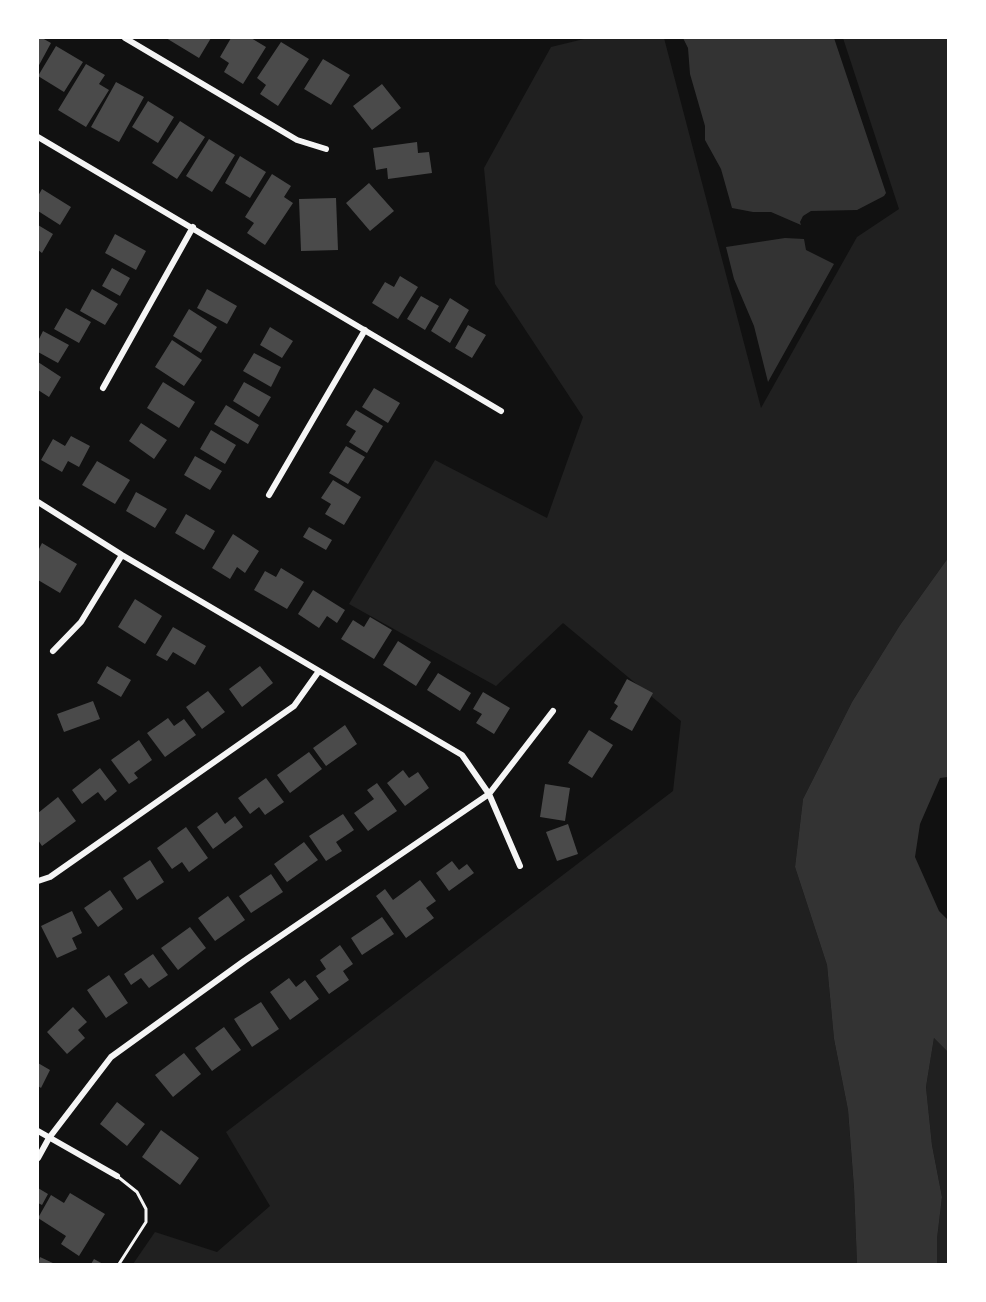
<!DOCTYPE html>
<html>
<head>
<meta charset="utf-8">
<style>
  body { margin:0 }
  #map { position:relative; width:986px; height:1302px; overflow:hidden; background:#111; font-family:"Source Serif 4",serif }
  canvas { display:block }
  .frame { position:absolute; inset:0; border:39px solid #fff; pointer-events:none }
</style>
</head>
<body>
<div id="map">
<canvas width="986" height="1302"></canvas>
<div class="frame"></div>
</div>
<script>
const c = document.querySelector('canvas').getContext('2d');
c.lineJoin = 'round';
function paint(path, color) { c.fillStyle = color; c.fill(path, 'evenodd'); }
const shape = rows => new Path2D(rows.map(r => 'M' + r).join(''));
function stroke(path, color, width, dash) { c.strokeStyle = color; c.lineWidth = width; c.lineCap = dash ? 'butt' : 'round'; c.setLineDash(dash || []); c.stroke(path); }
paint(shape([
  [588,38,664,38,761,408,857,237,899,209,843,38,948,38,948,558,900,625,852,702,803,799,795,867,827,965,834,1039,848,1110,854,1188,857,1264,133,1264,155,1232,217,1252,270,1206,226,1132,673,791,681,721,563,623,496,686,349,604,435,460,547,518,583,417,495,284,484,168,551,47],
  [934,1038,948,1052,948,1264,937,1264,937,1239,942,1197,932,1145,926,1087]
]), '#202020');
paint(shape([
  [683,38,834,38,886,193,884,196,857,210,811,211,803,216,800,222,801,225,771,212,753,212,732,208,721,169,705,140,705,126,690,74,688,48],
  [785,238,804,239,806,250,834,264,768,382,754,326,734,279,726,247],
  [948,558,948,777,940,778,920,824,915,857,939,911,948,920,948,1052,934,1038,926,1087,932,1145,942,1197,937,1239,937,1264,857,1264,854,1188,848,1110,834,1039,827,965,795,867,803,799,852,702,900,625]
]), '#333');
paint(shape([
  [38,38,42,38,51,43,38,67],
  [166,38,211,38,199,58],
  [231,38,251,38,266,47,243,84,224,72,229,63,220,57],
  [281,42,309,59,278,106,260,94,266,85,257,78],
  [56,46,83,62,64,92,38,76],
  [323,59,350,75,331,105,304,89],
  [86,64,105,75,99,84,109,90,86,127,58,110],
  [116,82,144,97,119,142,91,127],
  [382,84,401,108,372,130,353,106],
  [148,101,174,117,158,143,132,127],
  [180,121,205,137,177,179,152,163],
  [209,139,235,155,212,192,186,176],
  [417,142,418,153,429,152,432,173,388,179,387,168,376,170,373,148],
  [240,156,266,172,250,198,225,183],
  [272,174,291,186,284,197,293,203,265,245,247,233,254,223,245,217],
  [369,183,394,211,370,231,346,203],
  [42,189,71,207,60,225,38,211,38,196],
  [336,198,338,250,301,251,299,199],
  [38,225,53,234,42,253,38,250],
  [115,234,146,251,136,270,105,253],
  [112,268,130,278,120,296,102,286],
  [400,276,418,287,398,319,372,303,385,282,394,287],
  [92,289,118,304,105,325,80,311],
  [207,289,237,306,227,324,197,308],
  [421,296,439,306,425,330,407,319],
  [450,298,469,310,450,343,431,331],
  [66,308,91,322,79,343,54,329],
  [189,309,217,327,201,353,173,336],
  [468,325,486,335,472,358,455,348],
  [270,327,293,341,282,358,260,345],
  [43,331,69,345,58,363,38,352,38,341],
  [172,340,202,360,184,386,155,367],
  [254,353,281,367,271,387,243,371],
  [38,362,61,377,49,397,38,390],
  [163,382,195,402,179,428,147,408],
  [244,382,271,397,259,417,233,401],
  [374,388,400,403,388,423,362,407],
  [226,405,259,425,248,444,214,424],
  [356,410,383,426,367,453,349,442,356,431,346,425],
  [141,423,167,440,154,459,129,441],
  [211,430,236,445,225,464,200,449],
  [71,436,90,446,79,467,68,461,62,472,41,460,53,439,65,446],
  [346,446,365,457,348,484,329,473],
  [195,456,222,471,210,490,184,475],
  [97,461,130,480,115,504,82,485],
  [333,480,361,497,344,525,325,514,331,504,321,498],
  [136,492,167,509,155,528,126,511],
  [186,514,215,531,204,550,175,533],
  [309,527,332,540,326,550,303,537],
  [233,534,259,551,245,573,237,567,230,579,212,568],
  [42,543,77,564,60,593,38,580,38,551],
  [281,568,304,582,287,609,254,590,265,571,276,577],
  [313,590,345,610,337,623,327,616,319,628,298,614],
  [135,599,162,616,145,644,118,627],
  [370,617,392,630,374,659,341,639,353,620,364,627],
  [173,627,206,646,195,665,173,652,167,661,156,655],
  [398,641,431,662,416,686,383,665],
  [107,666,131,680,121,697,97,683],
  [260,666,273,683,242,707,229,689],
  [438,673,471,693,460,711,427,690],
  [627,679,653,693,632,731,610,719,618,706,614,703],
  [208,691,225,712,202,729,186,707],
  [483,692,510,708,494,734,476,723,482,714,473,709],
  [93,701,100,719,64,732,57,714],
  [168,718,174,726,184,719,196,735,165,757,147,733],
  [345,725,357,744,326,766,313,748],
  [589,730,613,745,592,778,568,763],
  [139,740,152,760,134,773,138,778,129,784,111,760],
  [309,752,322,769,290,793,277,775],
  [100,768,117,791,105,801,98,792,82,804,72,790],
  [403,770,409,778,418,772,429,788,405,806,387,783],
  [266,778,284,802,265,815,259,807,250,814,238,798],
  [377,783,397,811,368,831,354,813,374,799,367,790],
  [545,784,570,788,565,821,540,817],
  [58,797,76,821,42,846,38,840,38,813],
  [217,812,225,824,235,816,243,827,213,849,197,827],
  [343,814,354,830,336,842,342,851,326,861,309,836],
  [568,824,578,854,557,861,546,832],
  [186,827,208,858,189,872,182,862,172,869,157,848],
  [304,842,318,860,287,882,274,864],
  [150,860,164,882,137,900,123,878],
  [452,861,459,870,467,864,474,873,449,891,436,873],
  [271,874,283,892,251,913,239,896],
  [420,880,436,901,426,908,434,918,406,938,376,896,385,889,393,900],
  [110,890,123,909,98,927,84,908],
  [228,896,245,920,215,941,198,918],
  [72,911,82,933,72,938,77,949,57,958,41,926],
  [382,917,394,934,362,955,351,938],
  [190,927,206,948,178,970,161,948],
  [340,945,353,964,343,971,349,980,329,994,316,976,326,969,320,960],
  [153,954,168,975,149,988,141,978,131,985,124,974],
  [109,975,128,1003,106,1018,87,990],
  [289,978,296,987,305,980,319,999,290,1020,270,992],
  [261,1002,279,1029,252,1047,234,1019],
  [73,1007,87,1022,78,1030,85,1038,67,1054,47,1032],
  [224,1027,241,1050,212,1071,195,1048],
  [184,1053,201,1074,173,1097,155,1075],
  [38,1063,50,1070,41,1088,38,1086],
  [117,1102,145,1124,127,1146,100,1124],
  [161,1130,199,1158,180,1185,142,1157],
  [38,1188,48,1194,42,1205,38,1203],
  [70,1193,105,1214,79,1256,61,1244,66,1236,38,1218,51,1195,64,1203],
  [40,1257,55,1264,38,1264],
  [94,1259,103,1264,91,1264]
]), '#4a4a4a');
stroke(shape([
  [117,1176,137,1192,146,1209,146,1222,119,1264]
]), '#f5f5f5', 3);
stroke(shape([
  [125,38,297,140,326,149],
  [38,137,501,411],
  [103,388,193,227],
  [269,495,365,330],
  [38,502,122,555,462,755,489,794,520,866],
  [53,651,81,622,122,555],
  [38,881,50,877,294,706,319,671],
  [38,1131,117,1176],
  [38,1158,49,1138,111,1057,244,961,489,794,553,711]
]), '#f5f5f5', 6);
</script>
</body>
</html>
